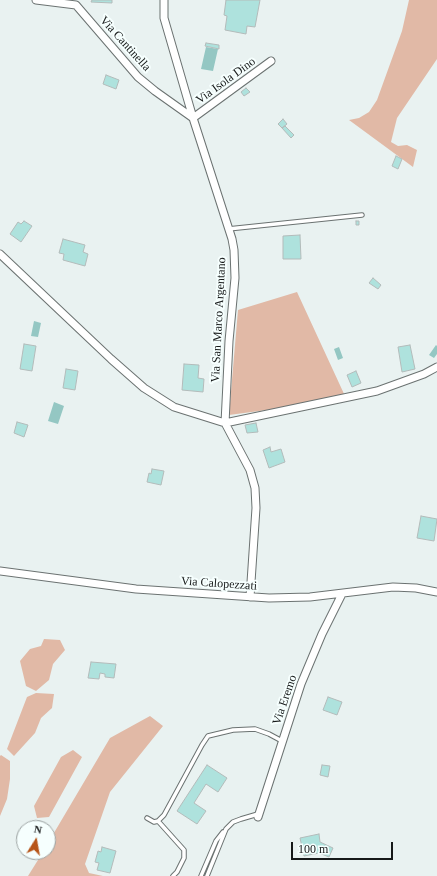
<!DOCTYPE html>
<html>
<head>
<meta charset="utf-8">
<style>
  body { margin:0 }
  #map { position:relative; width:437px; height:876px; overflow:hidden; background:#e9f2f1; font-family:Georgia,serif }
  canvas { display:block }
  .north { position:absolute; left:16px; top:820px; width:40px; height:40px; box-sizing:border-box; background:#f6fffe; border:1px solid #9ca3a2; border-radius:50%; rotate:11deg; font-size:11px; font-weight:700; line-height:16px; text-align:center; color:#161919 }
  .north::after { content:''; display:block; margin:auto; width:14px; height:18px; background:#b75518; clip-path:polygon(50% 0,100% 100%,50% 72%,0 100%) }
  .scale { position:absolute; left:291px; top:842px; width:102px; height:18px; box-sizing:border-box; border:2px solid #161919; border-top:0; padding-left:5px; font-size:12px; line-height:14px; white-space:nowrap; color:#161919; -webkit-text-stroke:3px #f6fffe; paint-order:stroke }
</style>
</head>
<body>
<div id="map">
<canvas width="437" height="876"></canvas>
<div class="north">N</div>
<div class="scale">100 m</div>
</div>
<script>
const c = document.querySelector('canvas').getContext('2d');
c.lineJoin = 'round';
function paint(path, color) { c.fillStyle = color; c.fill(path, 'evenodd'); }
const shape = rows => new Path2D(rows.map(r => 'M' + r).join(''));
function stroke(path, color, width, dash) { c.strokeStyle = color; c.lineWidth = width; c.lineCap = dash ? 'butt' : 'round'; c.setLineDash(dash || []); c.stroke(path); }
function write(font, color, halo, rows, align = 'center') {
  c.font = font + ' Georgia,serif'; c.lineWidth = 4; c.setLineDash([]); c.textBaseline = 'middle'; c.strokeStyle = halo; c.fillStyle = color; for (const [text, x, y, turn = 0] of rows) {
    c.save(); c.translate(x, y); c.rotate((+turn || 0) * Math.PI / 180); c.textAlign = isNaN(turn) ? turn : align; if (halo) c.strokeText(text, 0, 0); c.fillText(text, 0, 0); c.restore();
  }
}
paint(shape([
  [409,0,437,0,437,59,397,118,391,142,398,146,407,145,417,150,413,167,349,120,359,118,369,112,377,100,402,31],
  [297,292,345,396,274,409,229,415,238,310],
  [44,639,60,640,65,650,53,664,49,680,36,691,26,686,20,661,30,649,41,646],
  [36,693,54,694,52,708,41,718,35,733,14,756,7,749,27,697],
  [150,716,163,726,110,792,85,864,89,873,103,876,28,876,43,852,48,852,48,843,110,738],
  [73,750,82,757,49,817,37,818,34,806,61,757],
  [1,755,10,761,10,779,7,799,0,816,0,756]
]), '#e1b9a6');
paint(shape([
  [206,47,218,49,213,71,201,69],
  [34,321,41,323,38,337,31,336],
  [436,345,437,346,437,354,434,358,429,355],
  [339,347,343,358,338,360,334,349],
  [54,402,64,406,58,424,48,421]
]), '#94c7c3');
const building = shape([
  [92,0,112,0,112,3,91,2,92,0],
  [226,0,260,0,255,27,247,26,246,34,225,30,227,16,224,15,226,0],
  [206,43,219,45,219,49,205,46,206,43],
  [106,75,119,80,116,89,103,84,106,75],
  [246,88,250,92,244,96,241,92,246,88],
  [283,119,287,124,282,128,278,124,283,119],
  [285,126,294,135,291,138,282,128,285,126],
  [396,156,402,159,398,169,392,166,396,156],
  [24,221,32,226,21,242,10,234,18,222,21,224,24,221],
  [356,221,359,221,359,225,356,225,356,221],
  [300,235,301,259,283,259,283,236,300,235],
  [63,239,85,245,83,252,88,254,85,266,63,260,64,254,59,253,63,239],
  [373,278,381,285,378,289,369,283,373,278],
  [24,344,36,346,32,371,20,369,24,344],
  [410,345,415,369,402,372,398,347,410,345],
  [184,364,199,365,198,378,204,379,203,392,182,390,184,364],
  [66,369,78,371,75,390,63,388,66,369],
  [356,371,361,383,352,387,347,375,356,371],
  [17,422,28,425,24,437,14,433,17,422],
  [256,423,258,432,247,433,245,425,256,423],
  [270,447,271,452,281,449,285,462,269,468,263,450,270,447],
  [152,469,164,471,161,485,147,482,149,473,151,474,152,469],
  [421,516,437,519,434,541,417,538,421,516],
  [91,662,116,664,114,678,105,677,105,674,100,673,99,679,88,678,91,662],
  [328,697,342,702,337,715,323,710,328,697],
  [207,765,227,778,218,792,206,784,194,803,206,811,197,824,177,811,207,765],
  [322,765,330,766,328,777,320,775,322,765],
  [319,834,320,842,333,848,329,857,319,853,304,856,300,838,319,834],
  [102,847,116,851,110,873,97,870,99,863,95,862,98,851,101,852,102,847]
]);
paint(building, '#aee2dd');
stroke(building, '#b3bbba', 1);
const lane = shape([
  [228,229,362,215],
  [147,818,154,822,158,821,164,815,202,745,208,736,233,730,255,729,269,734,282,741],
  [158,821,184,850,184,858,177,872,173,876],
  [201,876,216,841,223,832],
  [207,876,226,829,233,822,241,819,258,814]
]);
const street = shape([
  [36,0,76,5,138,77,155,91,193,118,271,61],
  [164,0,164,18,193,118,232,239,234,250,235,278,229,341,225,423,250,470,255,488,256,508,250,597],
  [0,254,111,359,144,388,174,407,225,423,377,391,424,374,437,367],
  [0,571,136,589,269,598,310,597,393,587,416,588,437,592],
  [258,817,301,684,322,634,342,594]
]);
stroke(lane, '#6b7271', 5.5);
stroke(street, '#6b7271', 9);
stroke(lane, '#fff', 3.5);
stroke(street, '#fff', 7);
write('12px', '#161919', '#f6fffe', [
  ["Via Cantinella",125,44,48],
  ["Via Isola Dino",226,81,-36],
  ["Via San Marco Argentano",219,320,-87],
  ["Via Calopezzati",219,584,4],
  ["Via Eremo",285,700,-71]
]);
</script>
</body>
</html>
